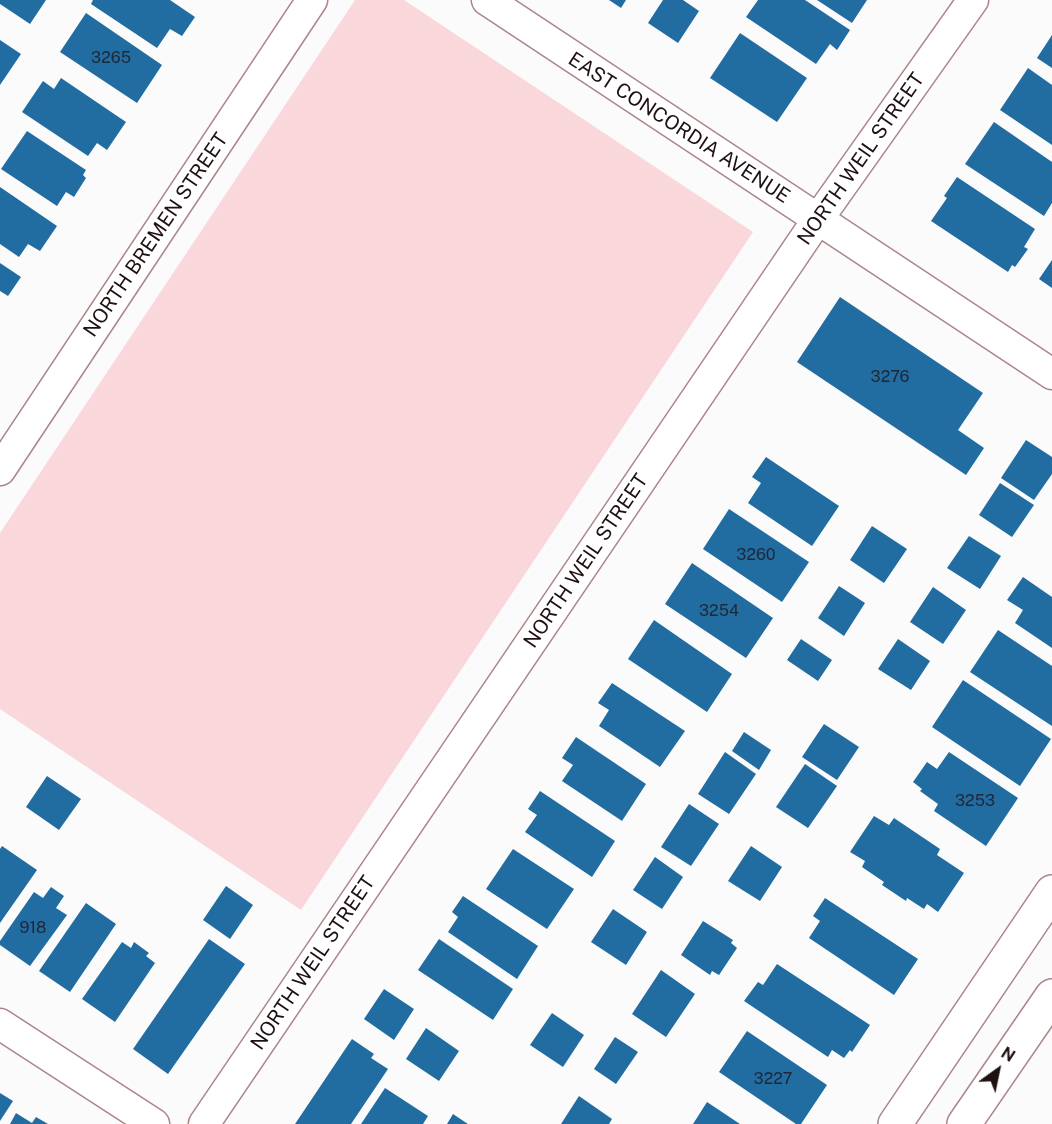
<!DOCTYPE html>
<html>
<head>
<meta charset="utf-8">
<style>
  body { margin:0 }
  #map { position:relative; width:1052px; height:1124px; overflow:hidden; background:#fbfbfb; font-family:"Public Sans",sans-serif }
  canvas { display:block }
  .north { position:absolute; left:968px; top:1040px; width:60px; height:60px; -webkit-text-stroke:4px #fff; paint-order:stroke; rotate:33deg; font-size:16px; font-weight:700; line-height:24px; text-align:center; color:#1f1112 }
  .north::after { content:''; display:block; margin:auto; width:21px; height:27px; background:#1f1112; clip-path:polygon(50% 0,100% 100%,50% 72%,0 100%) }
</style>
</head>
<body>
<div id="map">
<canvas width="1052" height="1124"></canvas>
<div class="north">N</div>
</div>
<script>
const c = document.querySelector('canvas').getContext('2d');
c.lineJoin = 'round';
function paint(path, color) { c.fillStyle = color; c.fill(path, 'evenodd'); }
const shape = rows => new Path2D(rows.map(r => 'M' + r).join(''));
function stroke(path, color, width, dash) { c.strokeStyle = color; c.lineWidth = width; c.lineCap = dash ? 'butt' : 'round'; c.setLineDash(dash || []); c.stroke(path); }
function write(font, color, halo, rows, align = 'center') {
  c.font = font + ' "Public Sans",sans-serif'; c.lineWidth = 6; c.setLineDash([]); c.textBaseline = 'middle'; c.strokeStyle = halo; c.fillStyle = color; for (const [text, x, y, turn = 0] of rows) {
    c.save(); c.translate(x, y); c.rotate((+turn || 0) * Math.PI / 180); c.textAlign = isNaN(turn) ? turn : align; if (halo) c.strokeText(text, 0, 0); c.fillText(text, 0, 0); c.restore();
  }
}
paint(shape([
  [355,0,404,0,753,232,301,910,0,709,0,533]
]), '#f9d7da');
paint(shape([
  [0,0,46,0,30,24,0,4],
  [93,0,170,0,195,17,182,36,170,29,157,48,91,4],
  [609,0,626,0,621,8],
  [663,0,683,0,699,11,678,43,648,23],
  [758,0,805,0,850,30,837,50,830,44,816,64,746,17],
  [817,0,867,0,852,23],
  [86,13,162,65,137,103,60,52],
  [740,33,807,78,777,122,710,78],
  [1052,35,1052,68,1037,58],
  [0,40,21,54,0,85],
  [1028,68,1052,85,1052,145,1000,110],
  [61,78,126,122,107,150,97,143,88,156,22,112,43,81,54,89],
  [994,122,1052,162,1052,203,1044,216,965,164],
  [27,131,86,170,83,175,86,178,74,197,66,192,57,206,1,169],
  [957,177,1035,229,1024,247,1028,249,1015,267,1012,265,1008,272,931,221,947,198,944,196],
  [0,187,57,226,40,251,28,244,19,257,0,244],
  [1052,260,1052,288,1039,279],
  [0,263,21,277,8,296,0,291],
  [840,297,983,393,958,430,984,448,966,475,797,362],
  [1026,440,1052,457,1052,474,1034,500,1001,478],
  [766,457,839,506,812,546,748,503,761,483,752,477],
  [1000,483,1034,505,1012,537,979,515],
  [729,509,809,562,782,602,703,549],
  [872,526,907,549,884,583,850,560],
  [969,536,1001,556,980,589,947,568],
  [692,563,773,618,746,658,665,604],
  [1023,577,1052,597,1052,648,1015,623,1023,610,1007,600],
  [839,586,865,603,844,636,818,618],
  [933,587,966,610,943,644,910,622],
  [654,620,732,674,707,712,628,659],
  [998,630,1052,666,1052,726,970,672],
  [801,639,832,660,818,681,787,660],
  [898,639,930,661,911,690,878,669],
  [963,680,1051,739,1020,786,932,727],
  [612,683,685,731,660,767,599,726,609,710,598,703],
  [824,724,859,747,837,780,802,757],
  [744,732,771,750,759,770,732,751],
  [576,737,646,784,622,821,562,781,573,765,562,758],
  [725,752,756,774,729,814,698,794],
  [949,752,1018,798,986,846,934,811,938,804,920,791,922,789,913,782,927,762,937,769],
  [805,764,837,786,808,828,776,807],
  [47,776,81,799,59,830,26,807],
  [540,791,615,841,592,877,525,832,537,815,528,809],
  [689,804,719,824,691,866,661,847],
  [874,816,889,825,894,818,940,849,937,855,964,873,938,912,927,904,924,909,907,898,906,901,882,885,884,882,862,867,865,861,850,852],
  [2,846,37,870,0,923,0,849],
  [751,846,782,867,760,901,728,881],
  [513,849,574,889,547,929,486,889],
  [655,857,683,877,662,909,633,890],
  [226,886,253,905,230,939,203,920],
  [51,887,64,896,56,908,67,915,30,966,0,945,0,941,34,892,43,898],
  [463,896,538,946,517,979,448,932,458,917,452,912],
  [825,898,918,959,894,995,809,938,820,921,813,916],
  [86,903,116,924,70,992,39,971],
  [613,909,647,932,626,965,591,942],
  [703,921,733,940,731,943,737,948,719,975,712,971,710,975,681,955],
  [209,939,245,964,168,1074,133,1049],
  [439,939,513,989,493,1020,418,970],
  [122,942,131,948,134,942,149,953,146,956,155,963,115,1022,82,999],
  [777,964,870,1025,852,1052,850,1050,844,1058,832,1050,828,1057,744,1001,758,982,763,985],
  [661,970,695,994,666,1037,632,1014],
  [384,989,414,1009,394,1040,364,1019],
  [552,1013,584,1035,563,1067,530,1045],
  [426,1028,459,1051,439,1081,406,1059],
  [747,1031,827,1085,801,1124,796,1124,719,1072],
  [615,1037,638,1052,616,1084,594,1069],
  [352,1039,374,1054,371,1058,388,1069,351,1124,295,1124],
  [385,1088,428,1116,423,1124,361,1124],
  [0,1093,13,1101,0,1121],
  [579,1096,612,1119,609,1124,561,1124],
  [707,1102,740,1124,693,1124],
  [16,1113,32,1123,36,1117,48,1124,10,1124],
  [453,1114,468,1124,447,1124]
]), '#216ca1');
const minor = shape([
  [487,0,1052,374],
  [0,470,312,0],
  [0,1024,154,1124],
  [204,1124,818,219,973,0]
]);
const secondary = shape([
  [895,1124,1052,892],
  [964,1124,1052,996]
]);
stroke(minor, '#ac8589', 33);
stroke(secondary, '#ac8589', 36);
stroke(minor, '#fff', 30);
stroke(secondary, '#fff', 33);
write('16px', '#202836', null, [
  ["3265",111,58],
  ["3276",890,377],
  ["3260",756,555],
  ["3254",719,611],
  ["3253",975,801],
  ["918",33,928],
  ["3227",773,1079]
]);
write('20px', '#1f1112', '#fff', [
  ["EAST CONCORDIA AVENUE",679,128,33],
  ["NORTH WEIL STREET",861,159,-55],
  ["NORTH BREMEN STREET",156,235,-56],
  ["NORTH WEIL STREET",586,561,-56],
  ["NORTH WEIL STREET",313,963,-56]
]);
</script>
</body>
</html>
